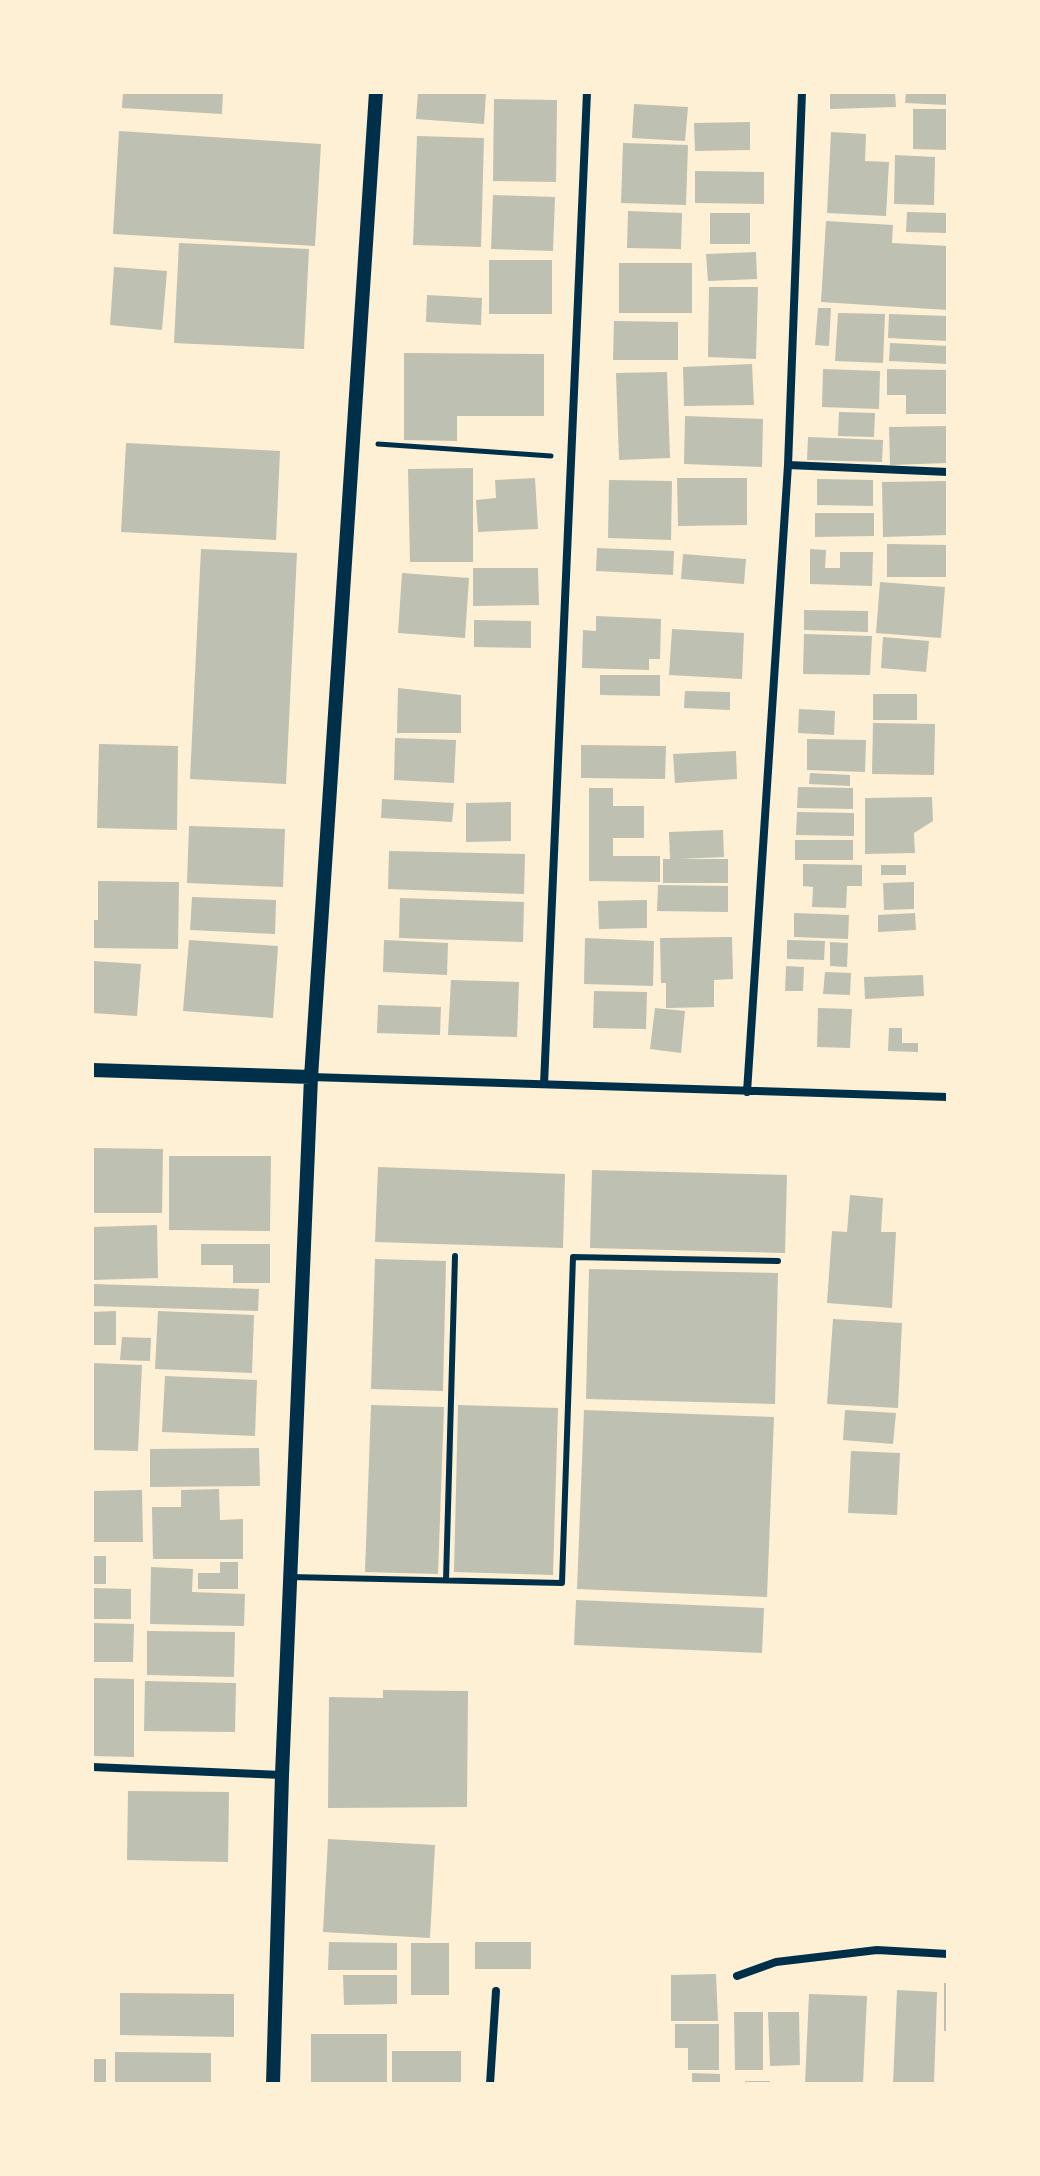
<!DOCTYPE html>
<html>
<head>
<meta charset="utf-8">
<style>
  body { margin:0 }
  #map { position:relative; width:1040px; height:2176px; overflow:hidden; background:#fdf0d5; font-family:Montserrat,sans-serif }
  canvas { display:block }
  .frame { position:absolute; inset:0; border:94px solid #fdf0d5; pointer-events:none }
</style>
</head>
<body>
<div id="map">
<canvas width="1040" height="2176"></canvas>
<div class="frame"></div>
</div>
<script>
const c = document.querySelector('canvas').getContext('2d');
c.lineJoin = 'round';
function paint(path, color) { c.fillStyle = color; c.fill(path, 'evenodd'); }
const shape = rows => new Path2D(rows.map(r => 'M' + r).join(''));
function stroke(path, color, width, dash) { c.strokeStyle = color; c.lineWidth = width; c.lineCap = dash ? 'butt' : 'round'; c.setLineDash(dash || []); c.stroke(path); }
paint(shape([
  [123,92,223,92,222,114,122,108],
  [418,92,486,92,484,124,416,119],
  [830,92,895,92,896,107,830,109],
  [906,92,948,92,948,105,905,103],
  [494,99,557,100,556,182,493,181],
  [634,104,688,107,685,141,632,138],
  [913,109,948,109,948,150,913,149],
  [750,122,750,150,695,151,694,123],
  [119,131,321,144,315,246,113,234],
  [831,132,866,134,865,161,889,162,886,216,827,213],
  [417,136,484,138,481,247,413,245],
  [623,143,688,145,686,205,621,203],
  [895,155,935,157,934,205,894,204],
  [695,171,764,172,764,204,695,203],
  [493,195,555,197,553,251,491,249],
  [628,211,682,213,681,249,627,248],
  [907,212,948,213,948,233,906,232],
  [710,213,750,213,750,244,710,244],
  [826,221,893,225,892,243,948,246,948,310,821,302],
  [179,243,309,249,304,349,174,343],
  [756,252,757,279,708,281,706,254],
  [489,260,552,260,552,314,489,314],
  [619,263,692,263,692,313,619,313],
  [114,267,167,271,162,330,110,325],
  [709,287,758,287,756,359,708,357],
  [427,295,482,298,481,325,426,322],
  [818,308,831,308,829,346,815,345],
  [838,313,885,314,883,363,835,361],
  [889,314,948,316,948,341,888,338],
  [614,321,678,322,678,360,613,360],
  [890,343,948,346,948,364,889,361],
  [404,353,544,354,544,416,457,416,457,441,404,440],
  [752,364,754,405,684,406,683,367],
  [823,369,880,371,879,409,822,407],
  [887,369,948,370,948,414,906,414,906,395,887,395],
  [667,372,670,458,619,460,616,373],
  [839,412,875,413,874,437,838,436],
  [685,416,763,419,762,467,684,464],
  [948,426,948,463,890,465,889,427],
  [808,437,883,440,882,462,807,460],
  [126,443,280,451,276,540,121,532],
  [473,468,473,562,410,562,408,469],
  [535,478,538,529,478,532,476,500,496,498,495,480],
  [677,478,747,478,747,525,678,526],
  [817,479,873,480,873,506,817,505],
  [609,480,672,481,671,540,608,538],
  [948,481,948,535,883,537,882,482],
  [815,513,874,513,874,536,815,537],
  [887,544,948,545,948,577,887,577],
  [597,548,674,551,673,575,596,571],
  [201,549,297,553,286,784,190,779],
  [810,549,826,550,825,568,840,568,840,552,873,552,872,586,810,584],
  [683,554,746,559,744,584,681,579],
  [473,568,538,568,539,605,473,606],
  [402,573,469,578,465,638,398,633],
  [880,582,945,587,941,638,876,633],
  [804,610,868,611,868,632,804,630],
  [596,616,661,619,660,659,649,659,649,670,582,668,583,630,596,631],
  [474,620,531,621,531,648,474,647],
  [672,629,744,633,742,679,669,675],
  [804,634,872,636,870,675,803,674],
  [883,637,929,641,926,672,881,668],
  [600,675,660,675,660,696,600,695],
  [398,688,461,695,461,733,397,733],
  [685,691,730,692,730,710,684,708],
  [873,694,917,694,917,720,873,720],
  [799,709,835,711,834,735,798,733],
  [873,723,935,724,934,775,872,774],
  [395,738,456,740,454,783,394,780],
  [807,739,866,740,865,772,807,770],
  [99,744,178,746,177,830,97,828],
  [581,745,666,746,665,779,581,778],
  [736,751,737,779,675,783,673,754],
  [810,773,850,775,850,786,809,784],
  [798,787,853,788,853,809,797,808],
  [589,788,613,788,613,806,644,806,644,838,613,838,613,856,660,856,660,882,589,881],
  [932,797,933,821,914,833,915,853,865,854,865,798],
  [382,799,454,803,452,822,381,818],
  [511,802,511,841,466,842,466,803],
  [797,812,854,813,854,836,796,835],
  [189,826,285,829,283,887,187,883],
  [723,830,724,857,679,859,728,859,728,883,663,883,663,859,670,859,669,832],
  [795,840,853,840,853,860,795,860],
  [389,851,525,854,524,894,388,889],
  [803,864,862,865,862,886,847,886,846,908,812,907,813,887,803,886],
  [881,865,906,865,906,875,881,875],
  [98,881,179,882,178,949,92,948,92,920,98,920],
  [914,882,914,909,884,910,883,883],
  [658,885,728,886,728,912,657,911],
  [192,897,276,900,275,934,190,930],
  [400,898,524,902,523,942,399,938],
  [647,900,647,928,599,929,598,901],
  [794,913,849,915,848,939,794,937],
  [915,913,916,930,878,932,878,915],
  [732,937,733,979,714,980,714,1007,666,1008,666,983,661,983,660,938],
  [585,938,654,941,653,986,584,984],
  [189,940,278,946,273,1018,183,1011],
  [384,940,448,943,447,975,383,972],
  [787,940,825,941,824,960,787,959],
  [830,942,848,943,847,967,830,966],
  [92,961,141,964,137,1016,92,1013],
  [786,966,804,967,803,991,785,991],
  [825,972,851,973,850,995,823,994],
  [923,975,924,996,865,999,864,977],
  [451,980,519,982,517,1037,448,1035],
  [594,991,647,992,646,1029,593,1028],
  [378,1005,441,1007,440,1035,377,1033],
  [655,1008,685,1011,681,1053,650,1049],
  [818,1008,852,1009,850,1048,817,1047],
  [889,1028,902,1028,902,1043,918,1043,918,1052,888,1051],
  [92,1148,163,1149,162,1213,92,1213],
  [169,1156,271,1156,270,1231,169,1230],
  [378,1167,565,1174,563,1248,375,1242],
  [592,1170,787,1175,785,1253,590,1248],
  [850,1195,883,1198,881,1232,896,1232,892,1308,827,1303,832,1231,847,1232],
  [157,1225,158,1278,92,1280,92,1227],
  [201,1244,270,1244,270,1283,233,1283,233,1265,201,1265],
  [375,1259,446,1261,443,1391,371,1389],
  [589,1269,778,1273,775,1404,586,1399],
  [92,1284,259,1289,258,1311,92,1306],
  [116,1311,116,1345,92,1345,92,1312],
  [158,1311,254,1315,252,1373,155,1369],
  [833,1319,902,1323,898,1408,827,1404],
  [122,1337,151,1338,150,1361,120,1360],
  [92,1363,142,1365,138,1451,92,1450],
  [165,1376,257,1380,255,1436,162,1432],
  [371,1405,444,1407,438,1574,365,1572],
  [458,1405,558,1408,553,1575,454,1572],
  [584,1410,774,1417,767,1597,577,1589],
  [845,1410,896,1413,893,1444,843,1440],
  [259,1448,260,1486,150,1487,150,1449],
  [851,1451,900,1453,897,1515,848,1513],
  [219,1489,220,1520,243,1519,243,1559,153,1559,152,1507,181,1507,181,1490],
  [142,1490,143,1542,92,1542,92,1491],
  [92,1556,106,1556,106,1584,92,1584],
  [220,1562,238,1562,238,1589,198,1589,198,1573,220,1573],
  [151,1567,193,1569,192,1592,245,1594,244,1626,150,1624],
  [92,1588,131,1589,131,1619,92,1619],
  [576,1600,764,1608,762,1653,574,1645],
  [92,1623,134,1624,133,1662,92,1662],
  [147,1631,235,1632,234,1677,147,1675],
  [92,1678,134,1679,134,1757,92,1756],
  [145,1681,236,1683,235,1732,144,1731],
  [383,1690,468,1691,467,1807,328,1808,329,1697,383,1698],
  [128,1791,229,1792,228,1862,127,1860],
  [328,1839,435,1845,430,1938,323,1932],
  [329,1942,397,1943,397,1970,328,1970],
  [475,1942,531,1942,531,1969,475,1969],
  [411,1943,449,1943,449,1995,411,1995],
  [716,1974,718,2021,671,2021,671,1975],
  [343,1975,397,1975,397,2004,344,2005],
  [944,1983,948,1983,948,2031,944,2031],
  [897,1990,937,1992,934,2084,893,2084],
  [120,1993,234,1994,234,2037,120,2035],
  [809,1994,867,1996,863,2084,805,2084],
  [734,2012,763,2012,763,2070,735,2070],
  [768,2012,799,2012,800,2065,770,2066],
  [675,2024,719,2024,719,2070,688,2070,688,2048,675,2048],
  [311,2034,387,2034,387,2084,311,2084],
  [392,2051,461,2051,461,2084,392,2084],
  [115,2052,211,2053,211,2084,115,2084],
  [92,2059,106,2059,106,2084,92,2084],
  [692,2073,720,2074,720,2084,692,2084],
  [745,2081,770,2081,770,2084,745,2084]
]), '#bec0b2');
stroke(shape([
  [378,444,551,456]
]), '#003049', 5);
stroke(shape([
  [290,1577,562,1583,573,1257,778,1261],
  [446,1580,455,1256]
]), '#003049', 6);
stroke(shape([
  [788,465,948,472],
  [311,1077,948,1097],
  [544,1084,587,92],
  [747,1092,788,465,802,92],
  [92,1767,282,1775],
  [737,1976,776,1962,877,1950,948,1954],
  [490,2084,496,1991]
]), '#003049', 8);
stroke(shape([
  [92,1070,311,1077],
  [273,2084,282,1775,311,1077,376,92]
]), '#003049', 14);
</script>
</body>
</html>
